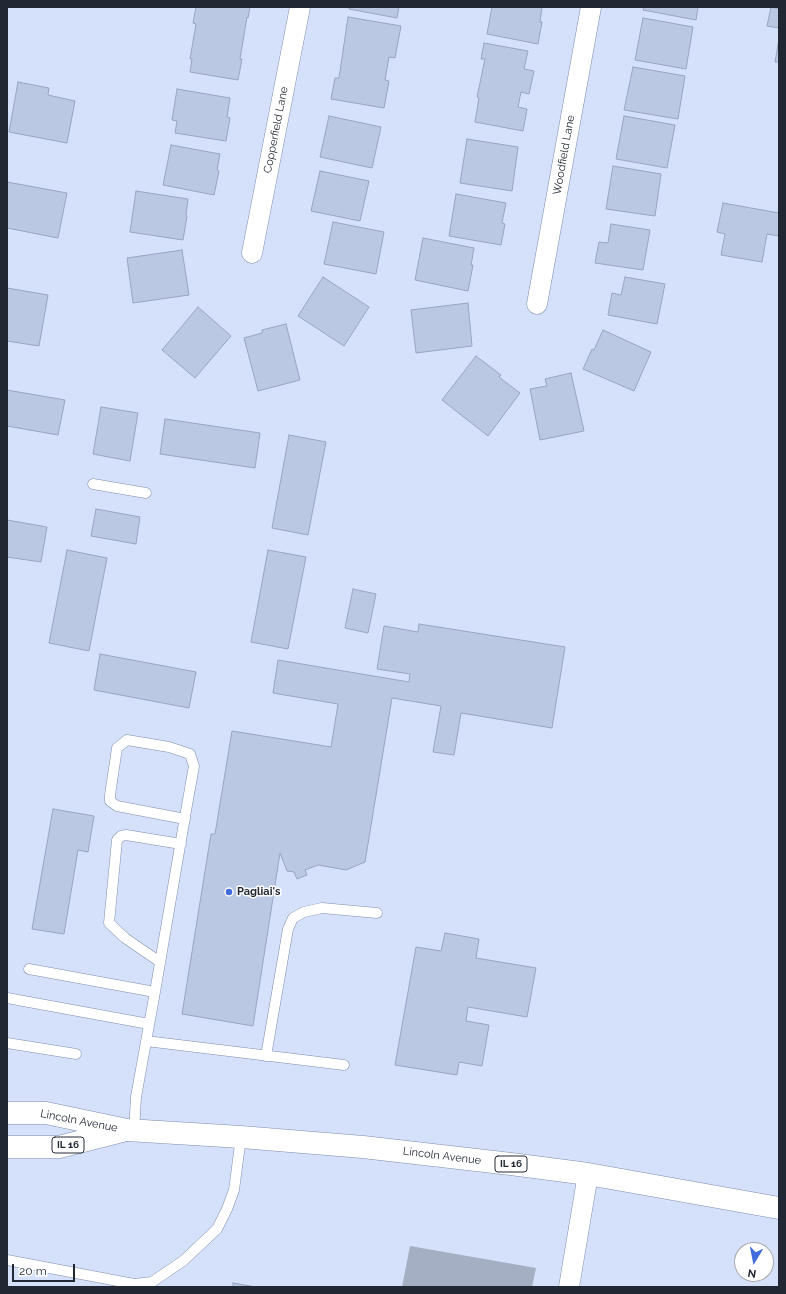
<!DOCTYPE html>
<html>
<head>
<meta charset="utf-8">
<style>
  body { margin:0 }
  #map { position:relative; width:786px; height:1294px; overflow:hidden; background:#d5e1fa; font-family:Raleway,sans-serif }
  canvas { display:block }
  .frame { position:absolute; inset:0; border:8px solid #222833; pointer-events:none }
  .north { position:absolute; left:734px; top:1242px; width:40px; height:40px; box-sizing:border-box; background:#fff; border:1px solid #a7a9ad; border-radius:50%; rotate:190deg; font-size:11px; font-weight:700; line-height:16px; text-align:center; color:#222833 }
  .north::after { content:''; display:block; margin:auto; width:14px; height:18px; background:#426cde; clip-path:polygon(50% 0,100% 100%,50% 72%,0 100%) }
  .scale { position:absolute; left:12px; top:1264px; width:63px; height:18px; box-sizing:border-box; border:2px solid #222833; border-top:0; padding-left:5px; font-size:12px; line-height:14px; white-space:nowrap; color:#222833; -webkit-text-stroke:3px #fff; paint-order:stroke }
</style>
</head>
<body>
<div id="map">
<canvas width="786" height="1294"></canvas>
<div class="frame"></div>
<div class="north">N</div>
<div class="scale">20 m</div>
</div>
<script>
const c = document.querySelector('canvas').getContext('2d');
c.lineJoin = 'round';
function paint(path, color) { c.fillStyle = color; c.fill(path, 'evenodd'); }
const shape = rows => new Path2D(rows.map(r => 'M' + r).join(''));
function stroke(path, color, width, dash) { c.strokeStyle = color; c.lineWidth = width; c.lineCap = dash ? 'butt' : 'round'; c.setLineDash(dash || []); c.stroke(path); }
function write(font, color, halo, rows, align = 'center') {
  c.font = font + ' Raleway,sans-serif'; c.lineWidth = 3; c.setLineDash([]); c.textBaseline = 'middle'; c.strokeStyle = halo; c.fillStyle = color; for (const [text, x, y, turn = 0] of rows) {
    c.save(); c.translate(x, y); c.rotate((+turn || 0) * Math.PI / 180); c.textAlign = isNaN(turn) ? turn : align; if (halo) c.strokeText(text, 0, 0); c.fillText(text, 0, 0); c.restore();
  }
}
paint(shape([
  [410,1246,536,1268,532,1287,402,1287]
]), '#a5afc3');
const building = shape([
  [196,7,250,7,248,18,247,17,240,59,242,59,238,80,190,72,192,59,190,59,196,24,193,23,196,7],
  [349,7,399,7,397,18,349,9,349,7],
  [492,7,542,7,540,22,542,22,538,44,487,34,492,7],
  [644,7,698,7,696,20,643,10,644,7],
  [771,7,779,9,779,28,767,26,771,7],
  [348,17,401,26,395,58,389,57,385,80,389,81,384,108,331,99,335,78,339,78,348,17],
  [643,18,693,27,686,69,635,60,643,18],
  [779,39,779,62,775,62,779,39],
  [484,43,528,51,524,69,534,71,529,94,521,92,518,107,527,109,523,131,475,122,479,98,477,97,485,59,481,59,484,43],
  [633,67,685,76,678,119,624,110,633,67],
  [18,82,49,88,48,95,75,101,67,143,9,132,18,82],
  [177,89,230,98,227,117,230,118,226,141,175,133,177,121,172,120,177,89],
  [329,116,381,127,372,168,320,157,329,116],
  [624,116,675,125,667,168,616,159,624,116],
  [467,139,518,147,512,191,460,183,467,139],
  [171,145,220,154,217,170,219,171,214,195,163,185,171,145],
  [613,166,661,174,655,216,606,209,613,166],
  [320,171,369,181,360,221,311,211,320,171],
  [7,182,67,193,58,238,7,228,7,182],
  [136,191,188,199,186,215,187,216,183,240,130,232,136,191],
  [456,194,506,203,502,223,505,224,501,245,449,236,456,194],
  [723,203,779,213,779,236,767,234,762,262,721,255,725,234,717,232,723,203],
  [333,222,384,232,376,274,324,264,333,222],
  [611,224,650,230,643,270,595,263,599,242,608,243,611,224],
  [423,238,474,248,471,265,473,265,468,291,415,280,423,238],
  [182,250,189,295,133,303,127,258,182,250],
  [323,277,369,307,344,346,298,316,323,277],
  [625,277,665,284,657,324,608,315,612,293,621,295,625,277],
  [7,288,48,295,39,346,7,341,7,288],
  [468,303,472,346,416,353,411,310,468,303],
  [198,307,231,336,195,378,162,350,198,307],
  [286,324,300,380,258,391,244,338,262,333,262,330,286,324],
  [603,330,651,352,634,391,583,369,592,349,594,350,603,330],
  [476,356,501,375,499,377,520,393,488,436,442,400,476,356],
  [571,373,584,431,540,440,530,389,547,386,545,379,571,373],
  [7,390,65,400,58,435,7,426,7,390],
  [101,407,138,413,130,461,93,454,101,407],
  [165,419,260,433,255,468,160,454,165,419],
  [289,435,326,442,308,535,272,528,289,435],
  [96,509,140,517,136,544,91,536,96,509],
  [7,520,47,527,41,562,7,557,7,520],
  [67,550,107,558,89,651,49,643,67,550],
  [268,550,306,557,288,649,251,642,268,550],
  [353,589,376,594,368,633,345,628,353,589],
  [419,624,565,647,552,728,461,713,454,755,433,752,441,706,392,698,365,862,346,870,318,865,305,870,307,875,297,879,294,872,287,871,280,853,253,1026,182,1014,211,834,215,834,232,731,331,747,338,704,273,693,278,660,409,682,410,674,377,669,384,626,418,632,419,624],
  [100,654,196,672,189,708,94,690,100,654],
  [53,809,94,816,88,852,78,850,64,934,32,929,53,809],
  [445,933,479,939,476,958,536,968,527,1017,468,1007,466,1021,489,1025,482,1066,459,1062,457,1075,395,1065,416,947,441,951,445,933],
  [233,1283,256,1287,233,1287,233,1283]
]);
paint(building, '#bbc8e4');
stroke(building, '#97a5c3', 1);
const lane = shape([
  [93,484,146,493],
  [160,962,125,938,109,923,117,840,121,836,126,835,181,844],
  [29,969,155,992],
  [7,998,149,1024],
  [146,1041,344,1065],
  [7,1043,76,1054],
  [266,1056,288,929,293,918,304,912,322,908,377,913],
  [134,1131,136,1097,155,992,186,811,194,766,190,754,169,747,127,740,117,748,110,795,110,801,117,806,185,819],
  [7,1260,134,1284,152,1282,183,1261,217,1229,227,1209,234,1190,241,1137]
]);
const street = shape([
  [252,253,300,7],
  [537,304,591,7],
  [569,1287,588,1174]
]);
const primary = shape([
  [7,1113,46,1113,127,1130,241,1137,363,1147,511,1164,588,1174,779,1208],
  [7,1147,59,1147,122,1131]
]);
stroke(lane, '#7f8da9', 11);
stroke(street, '#7f8da9', 21);
stroke(primary, '#7f8da9', 23);
stroke(lane, '#fff', 10);
stroke(street, '#fff', 20);
stroke(primary, '#fff', 22);
for (const [x, y, r, color] of [
  [229,892,4,"#426cde"]
]) { const dot = new Path2D(); dot.arc(x, y, r, 0, 2 * Math.PI); c.fillStyle = color; c.fill(dot); stroke(dot, '#fff', 1.5); }
for (const [x, y, w] of [
  [68,1145,32],
  [511,1164,32]
]) { const box = new Path2D(); box.roundRect(x - w / 2, y - 8, w, 16, 3); c.fillStyle = '#fff'; c.fill(box); stroke(box, '#222833', 1); }
write('bold 10px', '#222833', null, [
  ["IL 16",68,1145],
  ["IL 16",511,1164]
]);
write('11px', '#222833', '#fff', [
  ["Copperfield Lane",276,130,-79],
  ["Woodfield Lane",564,155,-80],
  ["Lincoln Avenue",79,1121,11],
  ["Lincoln Avenue",442,1156,7]
]);
write('bold 11px', '#222833', '#fff', [
  ["Pagliai's",237,892]
], 'left');
</script>
</body>
</html>
